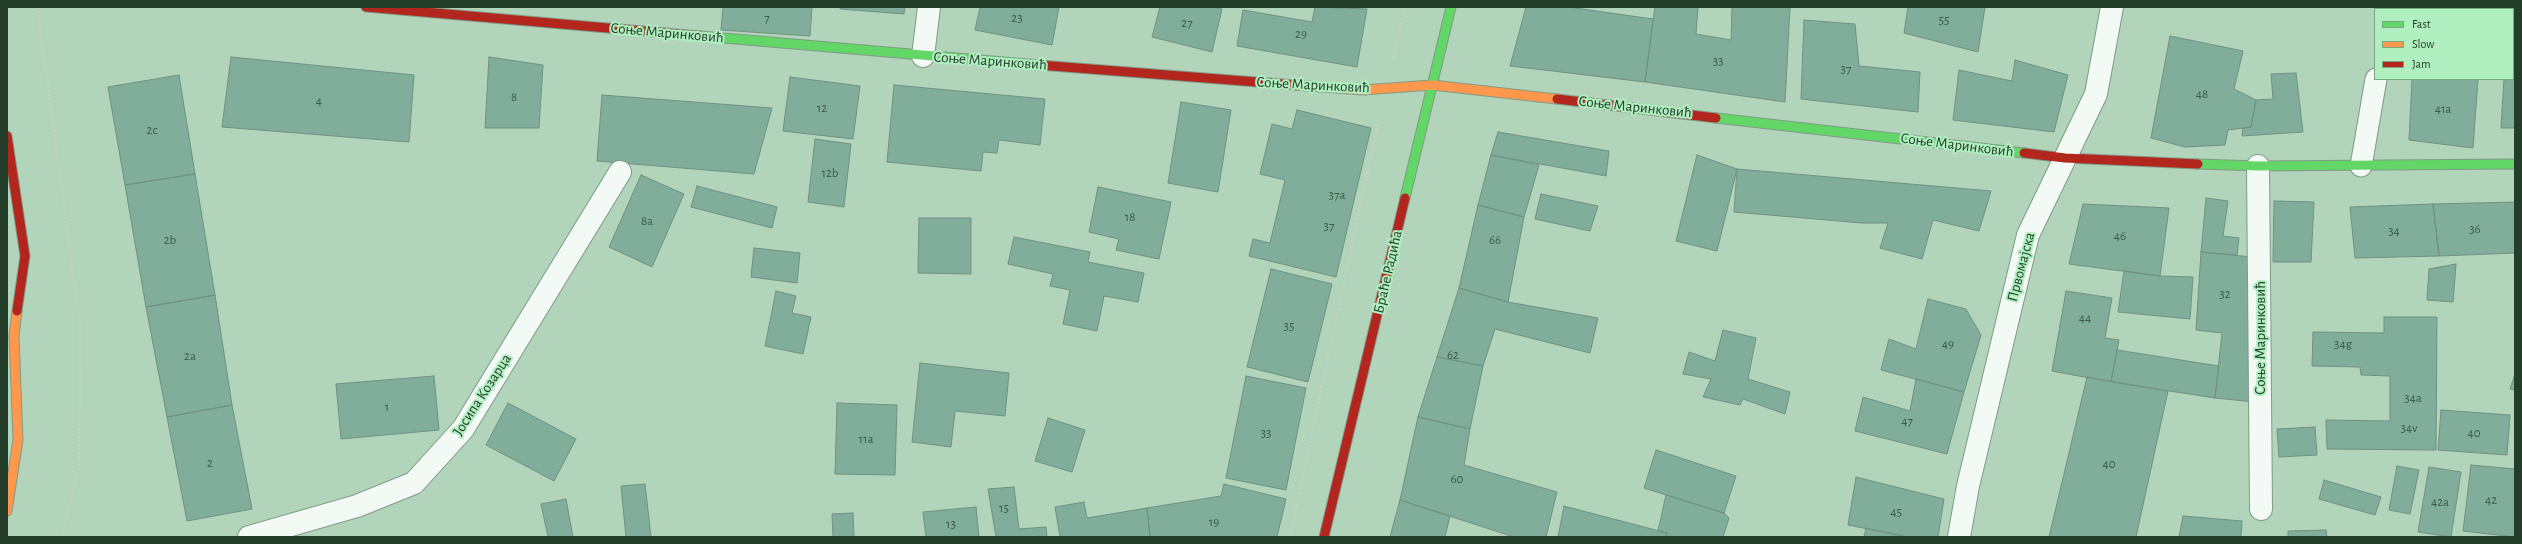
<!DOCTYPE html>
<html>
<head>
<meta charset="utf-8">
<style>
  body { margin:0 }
  #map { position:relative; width:2522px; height:544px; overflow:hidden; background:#b1d4ba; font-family:"Alegreya Sans",sans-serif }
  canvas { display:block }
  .frame { position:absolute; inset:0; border:8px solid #243e2b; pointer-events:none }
  .legend { position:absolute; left:2374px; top:8px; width:140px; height:72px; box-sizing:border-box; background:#b0efbf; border:1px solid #78a884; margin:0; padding:5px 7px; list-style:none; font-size:12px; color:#243e2b }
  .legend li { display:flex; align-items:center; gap:8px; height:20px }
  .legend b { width:20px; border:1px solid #78a884 }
</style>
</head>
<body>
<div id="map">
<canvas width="2522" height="544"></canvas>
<div class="frame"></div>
<ul class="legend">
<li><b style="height:5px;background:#63d668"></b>Fast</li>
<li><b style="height:5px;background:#ff974d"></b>Slow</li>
<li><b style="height:5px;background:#b3261e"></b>Jam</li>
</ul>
</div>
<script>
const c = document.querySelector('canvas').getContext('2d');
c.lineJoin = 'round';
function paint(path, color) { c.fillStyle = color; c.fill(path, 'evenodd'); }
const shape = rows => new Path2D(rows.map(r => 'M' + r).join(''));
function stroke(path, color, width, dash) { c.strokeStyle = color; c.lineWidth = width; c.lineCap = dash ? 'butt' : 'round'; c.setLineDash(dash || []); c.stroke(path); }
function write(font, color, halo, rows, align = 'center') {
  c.font = font + ' "Alegreya Sans",sans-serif'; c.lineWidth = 4; c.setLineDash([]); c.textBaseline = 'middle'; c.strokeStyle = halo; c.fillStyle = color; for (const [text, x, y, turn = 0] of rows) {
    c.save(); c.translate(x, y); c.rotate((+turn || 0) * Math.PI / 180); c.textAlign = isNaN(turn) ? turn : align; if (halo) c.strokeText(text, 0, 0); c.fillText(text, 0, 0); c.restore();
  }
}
const building = shape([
  [723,7,812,7,810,36,721,30,723,7],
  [840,7,905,7,904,14,840,9,840,7],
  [980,7,1059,7,1052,45,975,30,980,7],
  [1160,7,1213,7,1222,9,1212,52,1152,37,1160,7],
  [1315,7,1367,9,1357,67,1237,46,1243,10,1312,22,1315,7],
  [1526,7,1568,7,1653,19,1645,82,1510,66,1526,7],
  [1655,7,1698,7,1696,34,1731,40,1732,7,1790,7,1785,102,1645,82,1655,7],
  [1908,7,1985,7,1978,52,1904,33,1908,7],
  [2412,7,2480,7,2480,9,2412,9,2412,7],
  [1804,20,1855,24,1859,66,1920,72,1918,112,1801,99,1804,20],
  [2170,36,2243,51,2234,89,2256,100,2251,127,2228,130,2225,145,2185,147,2151,138,2170,36],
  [231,57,414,75,409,142,222,127,231,57],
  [489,57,543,65,539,128,485,128,489,57],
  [2015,60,2068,75,2054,132,1953,120,1959,70,2012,81,2015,60],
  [2513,64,2515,64,2515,128,2501,128,2504,79,2513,79,2513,64],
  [2296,73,2303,132,2242,136,2243,128,2251,127,2256,100,2273,99,2271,74,2296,73],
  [179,75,195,174,125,185,108,87,179,75],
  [790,77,860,86,853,139,783,131,790,77],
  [2412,79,2478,79,2473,148,2409,140,2412,79],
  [894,85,1045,99,1040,145,999,140,997,153,983,152,981,171,887,162,894,85],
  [602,95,772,108,754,174,597,161,602,95],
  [1181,102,1231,110,1218,192,1168,183,1181,102],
  [1297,110,1371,128,1336,277,1249,256,1253,239,1270,243,1285,180,1260,174,1272,124,1292,129,1297,110],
  [1498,132,1609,151,1606,176,1491,155,1498,132],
  [815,139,851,144,844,207,808,202,815,139],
  [1491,155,1539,165,1524,217,1478,205,1491,155],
  [1697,155,1737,169,1717,251,1676,241,1697,155],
  [1737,169,1818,176,1991,191,1979,231,1933,220,1922,259,1880,248,1888,223,1862,223,1734,212,1737,169],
  [195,174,215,295,146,307,125,185,195,174],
  [641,175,684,194,652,267,609,247,641,175],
  [697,186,777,207,772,228,691,207,697,186],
  [1098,187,1171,202,1159,259,1116,250,1119,239,1089,232,1098,187],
  [1541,194,1598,206,1590,231,1535,219,1541,194],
  [2206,198,2228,201,2223,236,2239,238,2237,255,2201,252,2206,198],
  [2274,201,2314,202,2311,262,2273,262,2274,201],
  [2515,202,2515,253,2439,256,2433,204,2515,202],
  [2083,204,2169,208,2160,276,2069,264,2083,204],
  [2433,204,2439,256,2355,258,2350,207,2433,204],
  [1478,205,1524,217,1508,302,1459,288,1478,205],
  [919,218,971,218,971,274,918,273,919,218],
  [1014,237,1090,252,1088,262,1144,273,1138,302,1104,296,1097,331,1063,324,1070,290,1050,286,1053,274,1008,264,1014,237],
  [754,248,800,253,797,283,751,277,754,248],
  [2201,252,2252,257,2255,402,2215,398,2222,333,2196,330,2201,252],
  [2456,264,2453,302,2427,300,2429,269,2456,264],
  [1271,269,1332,284,1308,382,1247,367,1271,269],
  [2124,271,2160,276,2193,277,2190,319,2118,312,2124,271],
  [1459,288,1508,302,1598,318,1590,353,1495,329,1483,366,1437,357,1459,288],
  [776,291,796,296,792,313,811,317,803,354,765,346,776,291],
  [2066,291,2112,298,2105,338,2119,340,2111,382,2052,371,2066,291],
  [215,295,232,405,167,417,146,307,215,295],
  [1928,299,1966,309,1981,335,1964,392,1881,370,1889,339,1916,349,1928,299],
  [2384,317,2437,317,2436,450,2327,449,2326,420,2390,421,2390,376,2361,375,2360,367,2312,366,2313,332,2384,333,2384,317],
  [1723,330,1756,338,1748,379,1790,392,1785,414,1743,399,1740,405,1703,397,1711,379,1683,374,1689,352,1715,361,1723,330],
  [2117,350,2219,366,2215,398,2111,382,2117,350],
  [1437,357,1483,366,1470,429,1418,417,1437,357],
  [920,363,1009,373,1005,416,955,411,951,447,912,442,920,363],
  [2515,374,2515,390,2510,389,2515,374],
  [434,376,439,430,341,439,336,384,434,376],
  [1246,376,1306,388,1286,490,1226,478,1246,376],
  [2087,377,2168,391,2136,537,2049,537,2087,377],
  [1916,379,1964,392,1947,454,1855,431,1863,397,1910,411,1916,379],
  [508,403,576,439,554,481,486,445,508,403],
  [837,403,897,405,895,475,835,474,837,403],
  [232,405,252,509,187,521,167,417,232,405],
  [2441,410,2510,415,2507,455,2438,450,2441,410],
  [1418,417,1470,429,1464,465,1557,492,1546,537,1514,537,1400,500,1418,417],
  [1048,418,1085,430,1072,472,1035,461,1048,418],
  [2315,427,2317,455,2279,457,2277,429,2315,427],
  [1656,450,1736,476,1724,513,1644,488,1656,450],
  [2471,465,2515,469,2515,537,2463,531,2471,465],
  [2397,466,2419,470,2410,514,2389,510,2397,466],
  [2429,467,2461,472,2451,537,2418,532,2429,467],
  [1856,477,1944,499,1938,537,1908,537,1848,525,1856,477],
  [2324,480,2381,497,2375,515,2319,499,2324,480],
  [645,484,651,537,626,537,621,486,645,484],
  [1224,484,1286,499,1277,537,1150,537,1147,508,1221,496,1224,484],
  [1014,487,1019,529,1046,527,1047,537,996,537,988,489,1014,487],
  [1666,495,1724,513,1729,518,1723,537,1666,537,1667,533,1658,531,1666,495],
  [566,499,573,537,548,537,541,504,566,499],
  [1400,500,1450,516,1445,537,1390,537,1400,500],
  [1084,502,1087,518,1147,508,1150,537,1060,537,1055,507,1084,502],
  [1564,506,1667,533,1666,537,1558,537,1564,506],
  [976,507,979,537,926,537,923,512,976,507],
  [853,513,854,537,833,537,832,514,853,513],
  [2183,516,2242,521,2241,537,2179,537,2183,516],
  [1866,528,1908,537,1864,537,1866,528],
  [2326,530,2327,537,2288,537,2288,531,2326,530]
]);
paint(building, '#80ae9b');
stroke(building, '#709181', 1);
const lane = shape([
  [2388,9,2388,7],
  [2361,166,2376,79]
]);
const street = shape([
  [923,56,929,7],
  [2258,166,2261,509],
  [249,537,357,506,414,483,463,429,620,172],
  [1959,537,1968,486,2028,235,2096,94,2112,7]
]);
const fast = shape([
  [700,36,1039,65],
  [1716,118,2024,153],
  [2198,164,2258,166,2515,164],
  [1405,198,1451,7]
]);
const slow = shape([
  [1295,85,1363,90,1432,85,1557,99],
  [7,511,18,440,14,336,17,311]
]);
const jam = shape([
  [366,7,700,36],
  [1039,65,1295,85],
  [1557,99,1716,118],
  [7,136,25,256,17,311],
  [2024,153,2065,158,2198,164],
  [1324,537,1405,198]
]);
stroke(lane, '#809b87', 23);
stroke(street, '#809b87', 24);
stroke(fast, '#809b87', 11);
stroke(slow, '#809b87', 11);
stroke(jam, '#809b87', 11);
stroke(shape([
  [37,7,80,324,79,465,62,537],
  [1393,59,1405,7],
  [1290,537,1379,118]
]), '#c6d1c9', 2.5, [2, 2]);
stroke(lane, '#f3f9f5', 21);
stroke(street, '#f3f9f5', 22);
stroke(fast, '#63d668', 9);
stroke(slow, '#ff974d', 9);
stroke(jam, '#b3261e', 9);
write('13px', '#3b5a47', null, [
  ["7",767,18],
  ["23",1017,18],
  ["55",1944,20],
  ["27",1187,23],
  ["29",1301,34],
  ["33",1718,61],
  ["37",1846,69],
  ["48",2202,94],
  ["8",514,97],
  ["4",319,101],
  ["12",822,108],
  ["41a",2443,109],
  ["2c",152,130],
  ["12b",830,173],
  ["37a",1337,195],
  ["18",1130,217],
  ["8a",647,221],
  ["37",1329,226],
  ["36",2475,229],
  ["34",2394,231],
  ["46",2120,236],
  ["2b",170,240],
  ["66",1495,240],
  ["32",2225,294],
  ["44",2085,318],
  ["35",1289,326],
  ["49",1948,344],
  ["34g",2343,344],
  ["62",1453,355],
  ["2a",190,356],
  ["34a",2413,398],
  ["1",387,407],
  ["47",1907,421],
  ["34v",2409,428],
  ["33",1266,433],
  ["40",2474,433],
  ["11a",866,439],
  ["2",210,463],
  ["40",2109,464],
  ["60",1457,479],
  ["42",2491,500],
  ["42a",2440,502],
  ["15",1004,508],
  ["45",1896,512],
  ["19",1214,522],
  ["13",951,524]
]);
write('15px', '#243e2b', '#b0efbf', [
  ["Соње Маринковић",667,33,5],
  ["Соње Маринковић",990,61,4],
  ["Соње Маринковић",1313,85,3],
  ["Соње Маринковић",1635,107,6],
  ["Соње Маринковић",1957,145,7],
  ["Првомајска",2021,267,-75],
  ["Браће Радића",1388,272,-77],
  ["Соње Маринковић",2260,338,-90],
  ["Јосипа Козарца",482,395,-57]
]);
</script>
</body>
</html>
